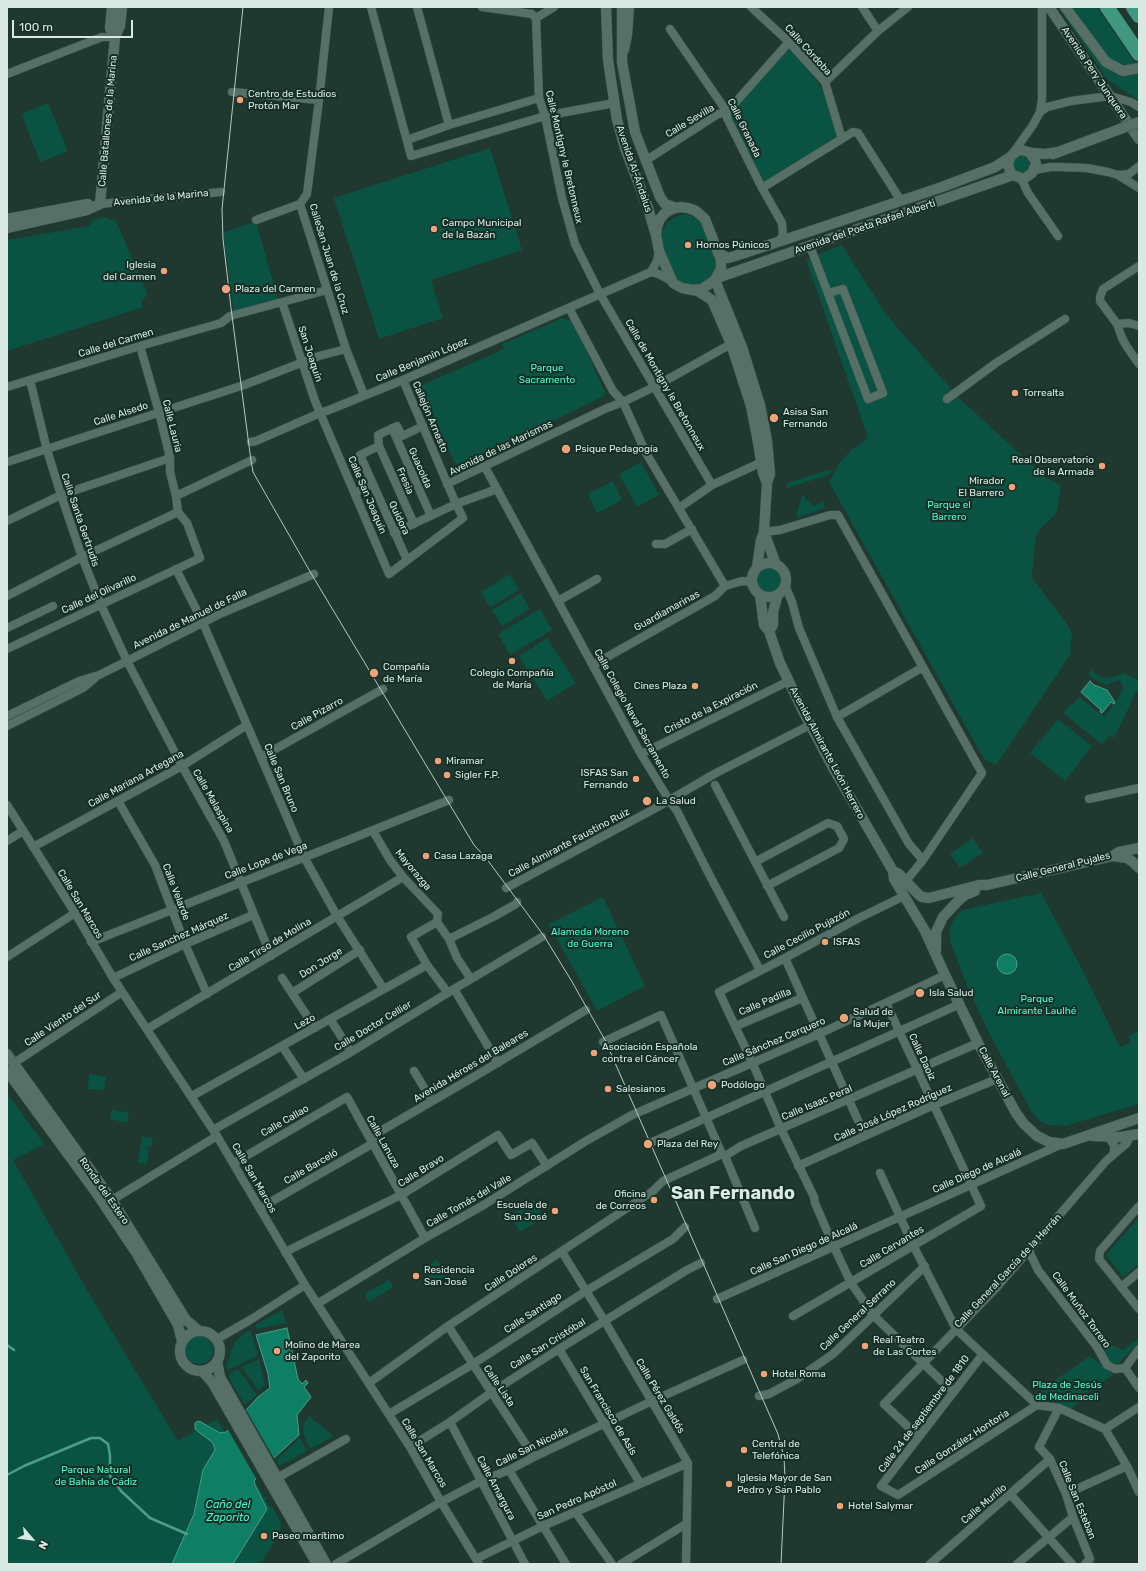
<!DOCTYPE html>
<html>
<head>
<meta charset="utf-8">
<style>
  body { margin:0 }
  #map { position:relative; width:1146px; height:1571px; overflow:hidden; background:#1f3830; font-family:Rubik,sans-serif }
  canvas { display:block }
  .frame { position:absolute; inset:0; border:8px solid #dae9e3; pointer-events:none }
  .north { position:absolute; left:12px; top:1519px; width:40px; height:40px; -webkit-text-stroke:3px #152e26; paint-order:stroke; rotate:118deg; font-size:11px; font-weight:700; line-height:16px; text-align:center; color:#dae9e3 }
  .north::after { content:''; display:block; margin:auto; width:14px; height:18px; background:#dae9e3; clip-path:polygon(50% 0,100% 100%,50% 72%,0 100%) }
  .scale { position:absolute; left:12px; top:20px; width:121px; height:18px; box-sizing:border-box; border:2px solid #dae9e3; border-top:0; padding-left:5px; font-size:12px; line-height:14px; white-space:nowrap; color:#dae9e3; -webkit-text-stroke:3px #152e26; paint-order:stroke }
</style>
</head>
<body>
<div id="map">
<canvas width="1146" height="1571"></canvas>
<div class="frame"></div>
<div class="north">N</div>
<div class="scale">100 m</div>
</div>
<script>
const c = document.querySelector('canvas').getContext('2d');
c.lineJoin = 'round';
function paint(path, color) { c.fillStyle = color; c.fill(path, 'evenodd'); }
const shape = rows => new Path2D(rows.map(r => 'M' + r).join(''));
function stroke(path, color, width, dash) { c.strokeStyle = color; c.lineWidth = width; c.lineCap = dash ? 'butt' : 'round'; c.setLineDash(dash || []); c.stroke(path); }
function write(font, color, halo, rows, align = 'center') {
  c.font = font + ' Rubik,sans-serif'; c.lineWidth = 4; c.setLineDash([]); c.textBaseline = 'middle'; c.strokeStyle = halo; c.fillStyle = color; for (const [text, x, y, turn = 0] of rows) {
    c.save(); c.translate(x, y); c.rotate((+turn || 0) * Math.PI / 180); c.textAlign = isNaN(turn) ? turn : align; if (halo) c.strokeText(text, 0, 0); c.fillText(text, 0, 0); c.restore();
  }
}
paint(shape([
  [1058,7,1097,7,1139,69,1139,101,1107,79],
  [788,49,793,50,819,84,827,100,837,137,762,184,729,116],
  [48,103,68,151,40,162,22,114],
  [490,148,522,250,431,280,443,318,379,339,334,198],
  '1013 164a8 8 0 1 1 16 0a8 8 0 1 1-16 0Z',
  [684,214,695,217,702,222,718,262,718,268,705,286,684,285,676,278,662,245,662,231,667,223,675,217],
  [105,217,109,220,115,219,148,294,141,302,143,307,7,351,7,240,90,226,92,220],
  [256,221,278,300,234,313,223,233],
  [842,245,885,313,958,397,1045,477,1061,486,1057,510,1055,515,1039,530,1036,536,1032,575,1032,578,1070,628,1072,634,1070,655,996,765,984,759,829,482,838,465,851,450,868,438,806,259],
  [563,318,573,321,605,392,604,396,461,466,454,462,420,386,504,349,502,344],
  [641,462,659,495,637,507,619,474],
  [832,469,829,475,787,488,787,483],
  [613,481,622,500,597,513,588,494],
  [802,495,813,506,823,502,825,508,796,518],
  '756 580a13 13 0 1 1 26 0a13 13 0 1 1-26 0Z',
  [510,574,519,590,490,607,481,592],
  [521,593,530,609,502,626,492,610],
  [540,609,552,630,510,655,498,634],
  [547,638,576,683,547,701,519,656],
  [1092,670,1096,674,1104,678,1118,676,1123,673,1139,680,1139,686,1114,738,1110,735,1102,744,1063,713,1072,703,1073,704,1079,697,1104,717,1115,703,1123,689,1122,683,1118,680,1107,685,1097,681,1088,674],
  [1058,719,1092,746,1065,781,1030,753],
  [973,838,983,853,960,868,950,854],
  [1041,893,1083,971,1120,1047,1131,1042,1128,1036,1139,1031,1139,1104,1065,1126,1048,1125,1040,1121,1031,1111,987,1029,967,985,951,944,949,933,951,925,955,918,962,910],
  [603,897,645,986,597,1011,549,924],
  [89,1074,106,1077,104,1090,88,1089],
  [7,1093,44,1144,13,1160,91,1297,178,1441,217,1419,271,1508,273,1508,278,1517,281,1524,280,1531,262,1562,260,1561,258,1564,7,1564],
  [112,1109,129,1113,127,1123,110,1119],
  [142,1136,153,1138,151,1148,143,1146,149,1150,147,1164,138,1163],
  [534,1200,544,1217,520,1232,510,1215],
  [1139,1217,1139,1264,1123,1277,1106,1255],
  [437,1259,447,1275,433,1284,424,1268],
  [389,1280,393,1287,369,1302,365,1294],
  [282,1310,286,1323,257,1329,255,1325],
  [250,1329,258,1355,228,1370,226,1366,234,1343],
  '185 1350a14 14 0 1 1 28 0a14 14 0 1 1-28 0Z',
  [1139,1338,1139,1342,1119,1363,1112,1365,1107,1363,1103,1351,1109,1344,1123,1350],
  [1090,1356,1113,1375,1088,1392,1072,1409,1034,1395],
  [259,1359,265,1386,258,1390,242,1367],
  [238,1369,257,1395,245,1405,231,1382,229,1374],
  [311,1414,311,1417,313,1420,334,1436,310,1449,304,1436,303,1424],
  [300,1438,307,1451,279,1466,276,1460]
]), '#0a5342');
const water = shape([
  [1090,681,1094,685,1107,690,1115,702,1114,704,1111,702,1102,713,1100,712,1101,710,1081,692,1090,681],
  '997 964a10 10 0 1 1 20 0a10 10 0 1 1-20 0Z',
  [287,1328,298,1379,302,1384,306,1380,308,1383,304,1387,311,1397,297,1415,299,1435,274,1458,254,1481,255,1485,267,1509,233,1564,172,1564,194,1514,203,1470,215,1450,213,1443,195,1429,195,1423,198,1421,201,1422,220,1433,226,1432,258,1397,270,1388,268,1374,256,1335,287,1328]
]);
paint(water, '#0e7e65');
stroke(water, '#4b9e8b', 1);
paint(shape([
  [245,1408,275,1460,257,1480,227,1428]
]), '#1f3830');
stroke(shape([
  [7,1345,14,1350],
  [7,1475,24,1466,91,1438,100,1438,108,1444,110,1455,110,1476,121,1491,150,1518,187,1534]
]), '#4b9e8b', 2.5);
const minor = shape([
  [329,7,319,100,307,194,300,204,346,349,364,395],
  [371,7,411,156,545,116,614,103],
  [482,7,532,14,536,18],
  [751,7,789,42,825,82,842,139],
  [862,7,878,31],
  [536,18,539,98,545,116,562,198,575,244,600,294,712,485],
  [536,18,554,7],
  [670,29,727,112,727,118,762,188,782,223,783,235,778,242],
  [625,50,628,35,630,7],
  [7,74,102,37,115,37],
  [825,82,878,31,908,7],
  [232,92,319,100],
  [1040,112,1042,99,1042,7],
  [449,125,539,98],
  [407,140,449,125,417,7],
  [1013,153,1033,125,1040,112,1047,107,1071,101,1110,96,1131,102,1139,107],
  [645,161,718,114,727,112,789,42],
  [1034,170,1051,167,1059,167,1087,168,1108,172,1118,175,1139,188],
  [1118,175,1129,174,1139,166],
  [1021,178,1028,193,1058,236],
  [762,188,853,132,858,133,901,201],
  [100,204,221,192],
  [256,220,300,204],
  [810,246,868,399,883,393,843,289,828,293],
  [1139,266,1103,289,1100,297,1100,301,1117,324,1122,338,1127,347,1139,364],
  [651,272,657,261,659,251],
  [282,302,315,401,389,574,463,518,456,504,394,533],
  [569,308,613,391,623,402,646,453,725,586],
  [1117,324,1129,323,1139,326],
  [140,346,159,412,170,458,170,472,176,496,178,512],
  [30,380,47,450,61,495,82,557,101,605,127,661,182,766,224,841,271,956],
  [403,380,456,504,497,489],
  [7,387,140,346,221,323,230,316,327,290],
  [947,399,996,363,1065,319],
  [392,428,431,516],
  [251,442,256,441,320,413,329,410,403,380,651,272,659,274,673,282],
  [379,446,414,524],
  [7,462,244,385,319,356,346,349],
  [485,467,641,754,669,800,677,811,710,876,760,970],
  [447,484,607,408,623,402,654,387,731,344],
  [355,493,372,484],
  [176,496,252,460],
  [679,508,712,485,762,462],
  [7,521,61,495,170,458],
  [764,532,780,530,830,515,838,515,982,773,923,860,905,882],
  [656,544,665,544,692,529],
  [407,560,360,455,379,446,378,435,397,426,402,436,423,426],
  [176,569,203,623,304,857,337,916,383,988],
  [785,585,792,602,799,628,837,717,909,844,923,860],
  [7,596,82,557,178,512],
  [558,601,597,579],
  [7,628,53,606],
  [7,649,200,558,187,523,178,512],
  [593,665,715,596,725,586,742,581,752,582],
  [7,716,79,681,99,675,127,661,222,613,314,574],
  [837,717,923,667],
  [7,726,83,688,95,678],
  [641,754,789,681],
  [261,757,383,689],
  [715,785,784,917],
  [1089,799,1139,788],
  [118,801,155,865,185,944,207,994],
  [7,805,75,913,113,978,217,1136,305,1285,410,1447,441,1502,479,1564],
  [373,831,390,860,403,877,438,914,437,922],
  [7,841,23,831],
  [33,847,182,766,247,725],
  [755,862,828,823,837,826,844,839,839,848,767,886],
  [506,888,654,809,716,773,810,725],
  [904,896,857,919,785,958,719,992,752,1062,781,1129,814,1197,815,1203,834,1247,851,1283,873,1315,953,1392],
  [449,939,493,917,516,904,517,902],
  [91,942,449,800],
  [7,957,75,913],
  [785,958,865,1136],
  [113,978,185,944,253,915],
  [282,978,315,1028],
  [454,989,498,1063],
  [292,993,360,950],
  [448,993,427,965,411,937,437,922,449,939,457,958,471,979],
  [330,1019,351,1052],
  [736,1026,802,998],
  [147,1029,403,877],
  [603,1042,661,1015,722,1154],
  [282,1046,304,1079],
  [14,1063,122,992],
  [414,1071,432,1101],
  [192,1096,427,965],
  [213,1130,351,1052,454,989,542,937],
  [1104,1136,1110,1139,1114,1145,1114,1153,1112,1156],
  [648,1144,960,1004],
  [725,1156,755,1228],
  [234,1163,347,1097,425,1238],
  [798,1166,934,1105,997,1079],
  [880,1173,913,1245,956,1329,1037,1405],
  [112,1200,217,1136],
  [1139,1206,1100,1251,1099,1259,1139,1309],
  [260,1208,372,1144,379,1132,477,1075,586,1010],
  [1029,1251,1038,1270,1097,1347,1107,1365,1115,1369,1125,1368],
  [285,1252,401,1195,498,1135,511,1155,532,1143,547,1166],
  [562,1252,604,1320,688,1463,686,1564],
  [1121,1287,1139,1272],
  [717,1299,1062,1144],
  [317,1304,425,1238,482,1206,586,1141,632,1115,819,1034,945,975],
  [793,1316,981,1206,886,1003],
  [448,1326,534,1457],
  [217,1339,250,1320,305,1285],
  [559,1349,640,1483],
  [1139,1349,1125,1368,1139,1388],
  [983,1354,881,1486,898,1495,1037,1405],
  [369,1383,448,1326,653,1191,663,1181,722,1154,725,1156,741,1146,978,1043],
  [759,1396,769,1394,797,1379,833,1354,925,1266],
  [1037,1405,1059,1408,1105,1429],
  [1059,1408,1039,1447,1050,1459,1066,1494,1073,1517,1090,1559,1085,1564],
  [389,1414,473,1364,586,1291,673,1239,685,1227],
  [450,1422,525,1564],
  [1105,1429,1127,1466,1139,1492],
  [1105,1429,1139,1407],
  [919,1437,884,1404,997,1287,1106,1161,1127,1143,1130,1136],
  [410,1447,450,1422,492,1392,559,1349,687,1270,701,1263],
  [509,1470,566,1564],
  [277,1478,346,1439],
  [1066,1494,1127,1466],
  [1011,1495,1072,1564],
  [576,1513,612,1564],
  [476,1559,543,1526,688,1463],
  [336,1564,441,1502,481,1481,509,1470,534,1457,652,1401,743,1360],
  [621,1564,686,1524],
  [930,1564,1050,1459],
  [1017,1564,1073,1517]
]);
const tertiary = shape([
  [112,7,110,28,115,37,120,26,122,7],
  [606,7,608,60,617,120,625,148,648,208,655,232],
  [622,7,622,62,635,132,660,197,665,204,676,208],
  [1049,7,1139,139],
  [1065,7,1106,62,1123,71,1139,68],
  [1030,153,1035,160,1036,164,1032,173,1025,178,1021,178,1013,175,1010,172,1008,163,1011,156,1017,151,1021,150,1032,153,1045,154,1058,152],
  [1053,154,1120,129],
  [100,204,115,37],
  [7,219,88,204],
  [7,228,87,210,100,204],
  [718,253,728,258,735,256,778,242,942,187,995,167,1009,158],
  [717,278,1013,175],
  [715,280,742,347,760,405,767,441,770,474,767,483,764,532,761,540,757,567],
  [691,290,702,289,715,280,721,269,721,260,705,219,696,211,688,208,680,207,672,209,665,213,660,219,657,227,656,235,659,251,673,283,682,288,698,291,712,300,731,344,751,406,758,442,763,473,767,483],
  [764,532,776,565],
  '752 580a17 17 0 1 1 34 0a17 17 0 1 1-34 0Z',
  [760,595,764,625,769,631,780,663,804,713,832,766,893,871,894,879,925,931,945,975,978,1043,1016,1113,1024,1124,1037,1136,1049,1142,1063,1144,1139,1118],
  [769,631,773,625,773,612,778,594],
  [1113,856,1127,858,1133,862,1139,868],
  [893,871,899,874,918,894,922,897,929,898,979,885,987,885,1113,856,1119,852,1139,848],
  [936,950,936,932,943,917,959,900,965,895,975,891],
  [7,1054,112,1200,186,1320,198,1330],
  [7,1071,95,1191,137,1254,178,1325,182,1341],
  [1093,1136,1121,1137,1139,1134],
  '180 1351a20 20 0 1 1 40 0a20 20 0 1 1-40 0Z',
  [217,1361,220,1377,326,1564],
  [202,1371,212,1382,317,1564]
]);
const motorway = shape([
  [1107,7,1139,54],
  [1133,7,1139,16]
]);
stroke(minor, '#3d544d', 9);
stroke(tertiary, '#3d544d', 11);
stroke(motorway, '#3d544d', 15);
stroke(minor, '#567067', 8);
stroke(tertiary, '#567067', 10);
stroke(motorway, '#3f987f', 14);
stroke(shape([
  [243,7,222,209,223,239,231,308,251,461,253,472,312,575,474,845,486,858,544,936,571,980,605,1040,778,1434,784,1457,785,1478,781,1564]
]), '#b9cac3', 1);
const tertiaryBridge = shape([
  [1120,129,1139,122]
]);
stroke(tertiaryBridge, '#3d544d', 11, []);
stroke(tertiaryBridge, '#567067', 10);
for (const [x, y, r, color] of [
  [240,100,4,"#f0a279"],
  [434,229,4,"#f0a279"],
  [688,245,4,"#f0a279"],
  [164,271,4,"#f0a279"],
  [226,289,5,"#f0a279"],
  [1015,393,4,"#f0a279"],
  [774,418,5,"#f0a279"],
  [566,449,5,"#f0a279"],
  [1102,466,4,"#f0a279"],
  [1012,487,4,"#f0a279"],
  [512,661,4,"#f0a279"],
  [374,673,5,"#f0a279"],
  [695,686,4,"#f0a279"],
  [438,761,4,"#f0a279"],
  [447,775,4,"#f0a279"],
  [636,779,4,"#f0a279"],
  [647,801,5,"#f0a279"],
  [426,856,4,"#f0a279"],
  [825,942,4,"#f0a279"],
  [920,993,5,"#f0a279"],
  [844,1018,5,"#f0a279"],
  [594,1053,4,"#f0a279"],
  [712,1085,5,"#f0a279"],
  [608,1089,4,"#f0a279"],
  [648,1144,5,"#f0a279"],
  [654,1200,4,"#f0a279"],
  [555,1211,4,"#f0a279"],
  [416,1276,4,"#f0a279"],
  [865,1346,4,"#f0a279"],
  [277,1351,4,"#f0a279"],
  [764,1374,4,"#f0a279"],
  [744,1450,4,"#f0a279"],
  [729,1484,4,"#f0a279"],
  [840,1506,4,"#f0a279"],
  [264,1536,4,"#f0a279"]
]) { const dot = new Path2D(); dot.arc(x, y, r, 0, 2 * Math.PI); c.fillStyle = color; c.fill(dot); stroke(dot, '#152e26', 1.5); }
write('10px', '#dae9e3', '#152e26', [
  ["Calle Córdoba",808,50,48],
  ["Avenida Pery Junquera",1094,73,56],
  ["Calle Batallones de la Marina",108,121,-85],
  ["Calle Sevilla",690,121,-31],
  ["Calle Granada",744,128,64],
  ["Calle Montigny le Bretonneux",564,157,77],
  ["Avenida Al-Ándalus",634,169,71],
  ["Avenida de la Marina",161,198,-6],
  ["Avenida del Poeta Rafael Alberti",865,227,-19],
  ["CalleSan Juan de la Cruz",329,259,73],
  ["Calle del Carmen",116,343,-17],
  ["San Joaquín",310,354,72],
  ["Calle Benjamín López",422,360,-23],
  ["Calle de Montigny le Bretonneux",665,385,60],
  ["Calle Alsedo",121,414,-18],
  ["Callejón Arnesto",430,417,67],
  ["Calle Lauria",172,426,76],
  ["Avenida de las Marismas",501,448,-26],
  ["Guacolda",420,468,66],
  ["Fresia",405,481,66],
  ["Calle San Joaquín",367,495,67],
  ["Quidora",399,518,65],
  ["Calle Santa Gertrudis",80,520,71],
  ["Calle del Olivarillo",99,594,-25],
  ["Guardiamarinas",667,611,-29],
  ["Avenida de Manuel de Falla",190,619,-26],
  ["Cristo de la Expiración",711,708,-27],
  ["Calle Pizarro",317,714,-29],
  ["Calle Colegio Naval Sacramento",632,714,61],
  ["Avenida Almirante León Herrero",827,753,62],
  ["Calle San Bruno",281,778,67],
  ["Calle Mariana Artegana",136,779,-29],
  ["Calle Malaspina",213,801,60],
  ["Calle Almirante Faustino Ruiz",569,843,-28],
  ["Calle Lope de Vega",266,861,-21],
  ["Calle General Pujales",1063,867,-14],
  ["Mayorazga",413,870,50],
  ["Calle Velarde",176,892,69],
  ["Calle San Marcos",80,904,59],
  ["Calle Cecilio Pujazón",807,934,-28],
  ["Calle Sanchez Márquez",179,937,-24],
  ["Calle Tirso de Molina",270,945,-31],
  ["Don Jorge",321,963,-32],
  ["Calle Padilla",765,1002,-23],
  ["Calle Viento del Sur",63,1019,-34],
  ["Lezo",305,1022,-29],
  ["Calle Doctor Cellier",373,1026,-31],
  ["Calle Sánchez Cerquero",774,1042,-23],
  ["Calle Daoiz",922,1057,65],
  ["Avenida Héroes del Baleares",471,1066,-31],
  ["Calle Arenal",994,1072,62],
  ["Calle Isaac Peral",817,1103,-23],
  ["Calle José López Rodríguez",893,1113,-24],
  ["Calle Callao",285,1121,-30],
  ["Calle Lanuza",383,1142,61],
  ["Calle Barceló",311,1167,-30],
  ["Calle Bravo",421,1171,-32],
  ["Calle Diego de Alcalá",977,1171,-24],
  ["Calle San Marcos",254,1178,60],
  ["Ronda del Estero",104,1191,55],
  ["Calle Tomás del Valle",469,1201,-30],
  ["Calle Cervantes",892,1247,-31],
  ["Calle San Diego de Alcalá",804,1249,-24],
  ["Calle General García de la Herrán",1008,1271,-47],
  ["Calle Dolores",511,1273,-33],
  ["Calle Muñoz Torrero",1081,1310,54],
  ["Calle Santiago",533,1313,-33],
  ["Calle General Serrano",858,1315,-43],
  ["Calle San Cristóbal",548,1344,-32],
  ["Calle Lista",499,1386,56],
  ["Calle Pérez Galdós",660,1396,59],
  ["San Francisco de Asís",608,1411,59],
  ["Calle 24 de septiembre de 1810",924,1414,-53],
  ["Calle González Hontoria",962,1442,-33],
  ["Calle San Nicolás",532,1447,-26],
  ["Calle San Marcos",424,1453,59],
  ["Calle Amargura",496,1488,62],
  ["San Pedro Apóstol",577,1500,-24],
  ["Calle San Esteban",1077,1500,68],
  ["Calle Murillo",984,1504,-40]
]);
write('10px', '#dae9e3', '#152e26', [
  ["Centro de Estudios",248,94],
  ["Protón Mar",248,106],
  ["Campo Municipal",442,223],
  ["de la Bazán",442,235],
  ["Hornos Púnicos",696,245],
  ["Iglesia",156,265,"right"],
  ["del Carmen",156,277,"right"],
  ["Plaza del Carmen",235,289],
  ["Torrealta",1023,393],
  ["Asisa San",783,412],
  ["Fernando",783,424],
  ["Psique Pedagogía",575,449],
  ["Real Observatorio",1094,460,"right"],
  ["de la Armada",1094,472,"right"],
  ["Mirador",1004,481,"right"],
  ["El Barrero",1004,493,"right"],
  ["Compañía",383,667],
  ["de María",383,679],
  ["Colegio Compañía",512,673,"center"],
  ["de María",512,685,"center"],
  ["Cines Plaza",687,686,"right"],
  ["Miramar",446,761],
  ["ISFAS San",628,773,"right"],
  ["Fernando",628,785,"right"],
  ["Sigler F.P.",455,775],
  ["La Salud",656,801],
  ["Casa Lazaga",434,856],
  ["ISFAS",833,942],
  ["Isla Salud",929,993],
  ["Salud de",853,1012],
  ["la Mujer",853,1024],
  ["Asociación Española",602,1047],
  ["contra el Cáncer",602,1059],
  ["Podólogo",721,1085],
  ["Salesianos",616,1089],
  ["Plaza del Rey",657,1144],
  ["Oficina",646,1194,"right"],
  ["de Correos",646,1206,"right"],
  ["Escuela de",547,1205,"right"],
  ["San José",547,1217,"right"],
  ["Residencia",424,1270],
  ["San José",424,1282],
  ["Real Teatro",873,1340],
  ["de Las Cortes",873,1352],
  ["Molino de Marea",285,1345],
  ["del Zaporito",285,1357],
  ["Hotel Roma",772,1374],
  ["Central de",752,1444],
  ["Telefónica",752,1456],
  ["Iglesia Mayor de San",737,1478],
  ["Pedro y San Pablo",737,1490],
  ["Hotel Salymar",848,1506],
  ["Paseo marítimo",272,1536]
], 'left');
write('10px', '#4bfbcf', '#152e26', [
  ["Parque",547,368],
  ["Sacramento",547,380],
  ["Parque el",949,505],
  ["Barrero",949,517],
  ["Alameda Moreno",590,932],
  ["de Guerra",590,944],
  ["Parque",1037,999],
  ["Almirante Laulhé",1037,1011],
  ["Plaza de Jesús",1067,1385],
  ["de Medinaceli",1067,1397],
  ["Parque Natural",96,1470],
  ["de Bahía de Cádiz",96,1482]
]);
write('italic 11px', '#47f9cc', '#152e26', [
  ["Caño del",228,1505],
  ["Zaporito",228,1518]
]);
write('bold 18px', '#dae9e3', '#152e26', [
  ["San Fernando",733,1194]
]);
</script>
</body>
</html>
